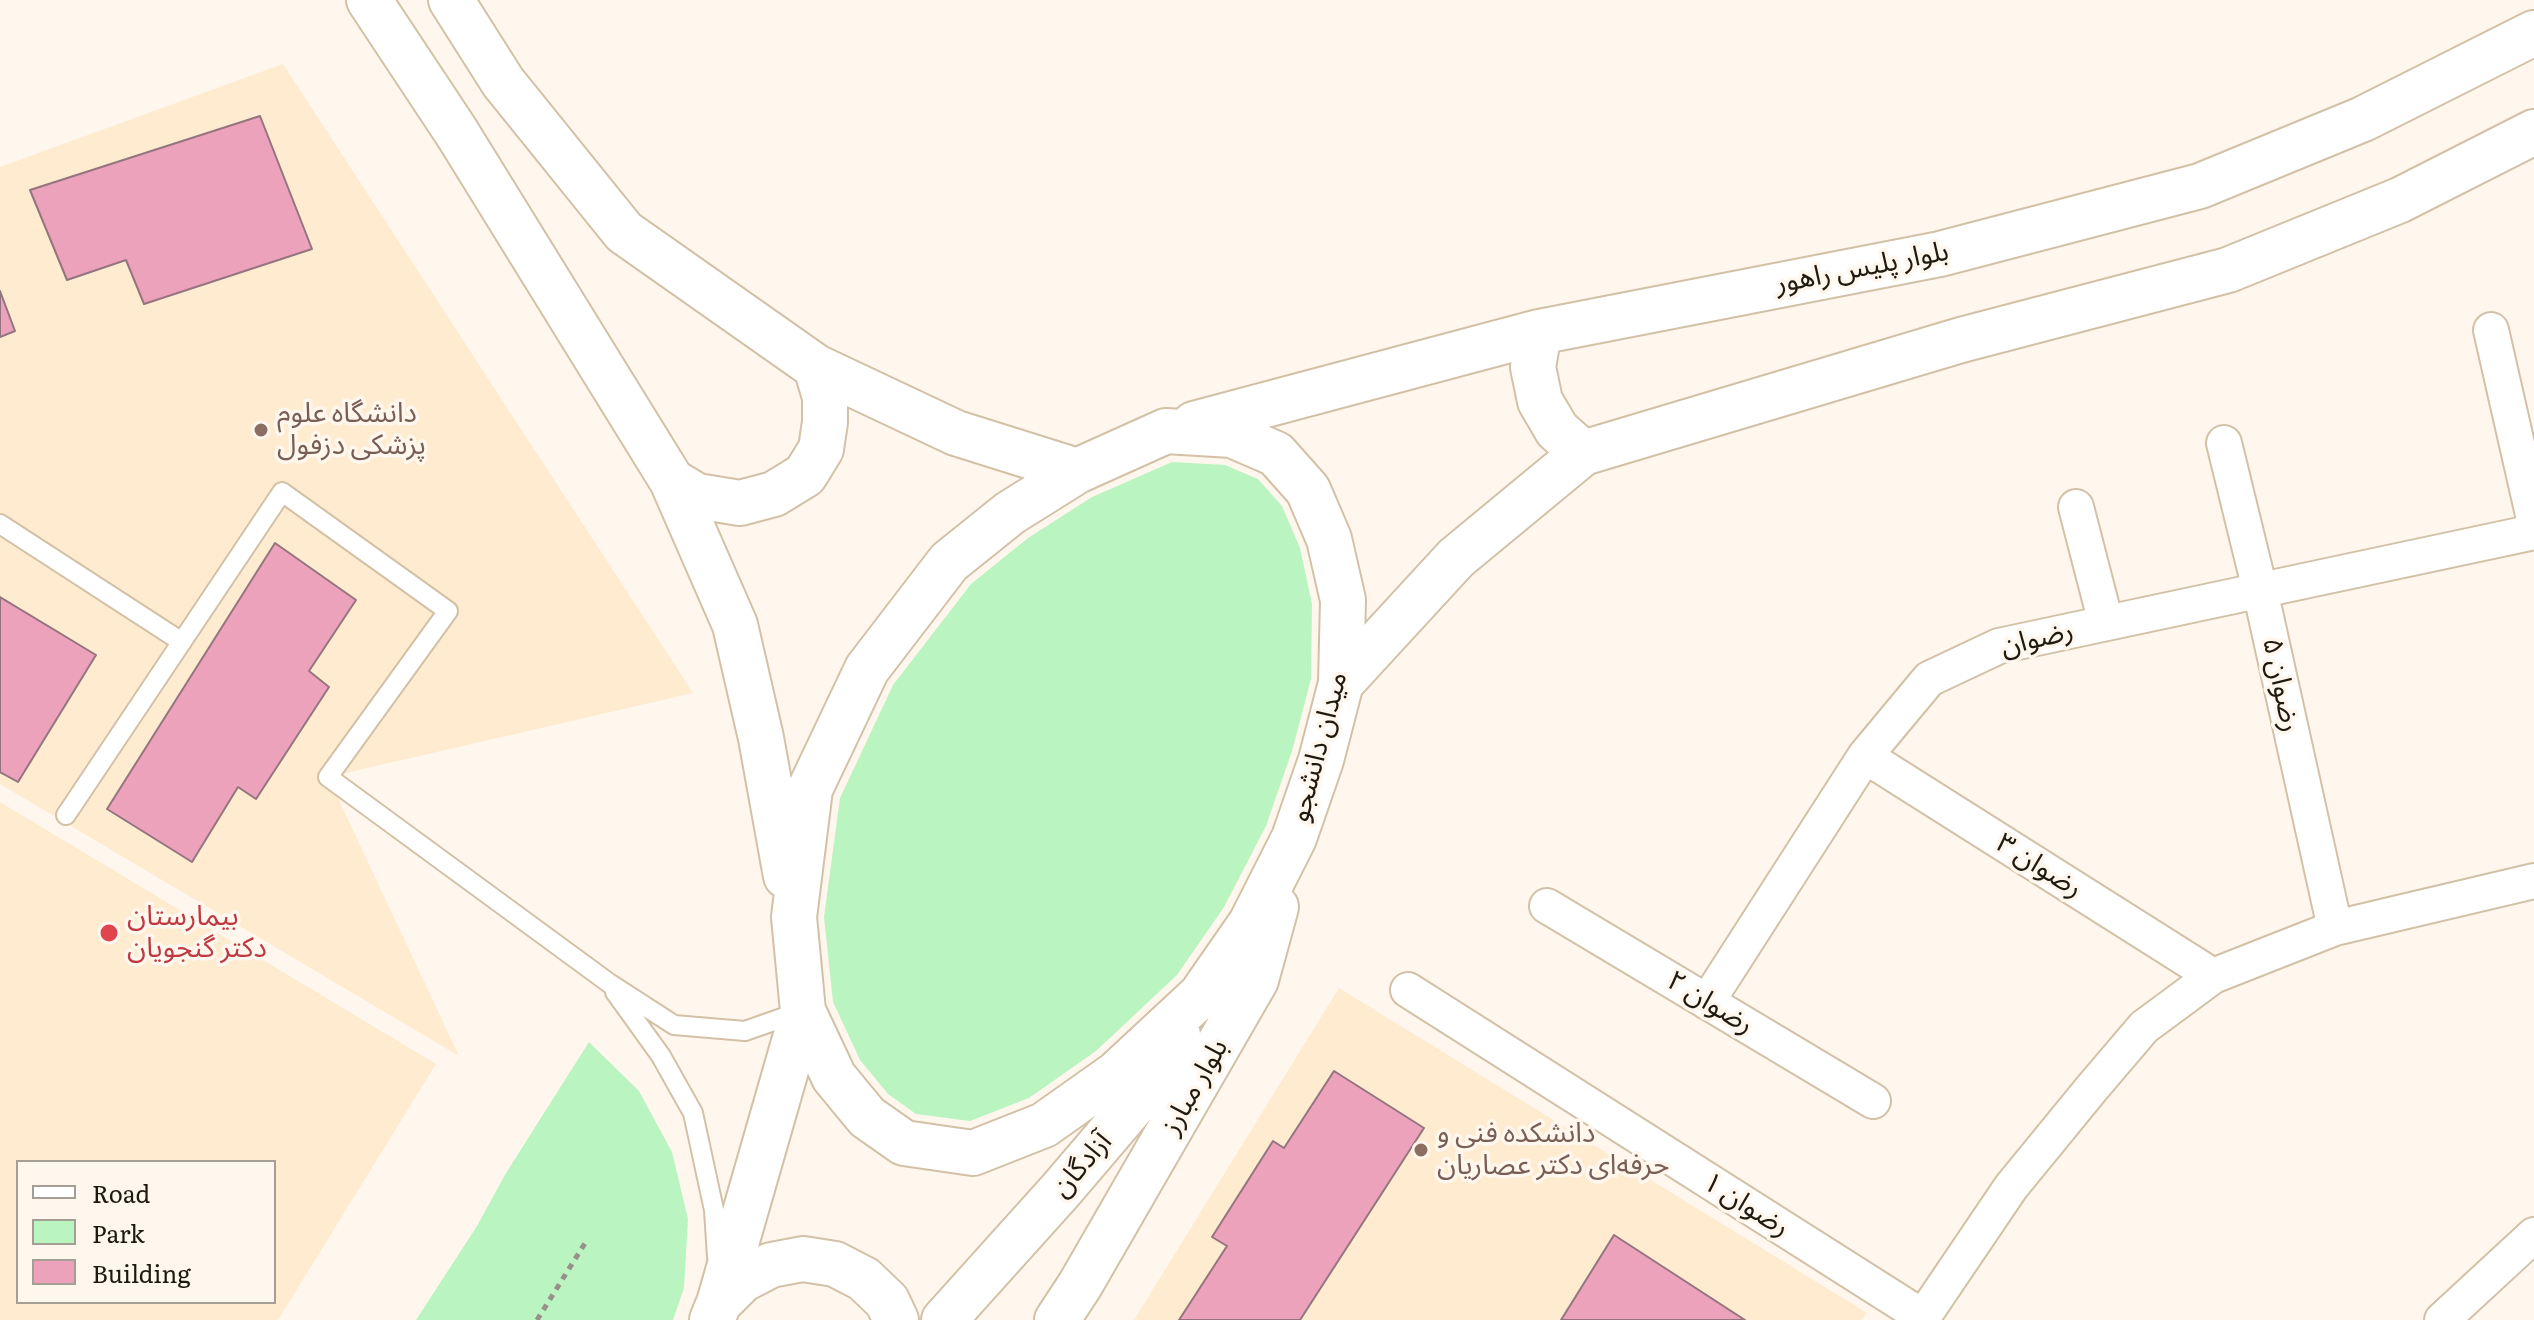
<!DOCTYPE html>
<html>
<head>
<meta charset="utf-8">
<style>
  body { margin:0 }
  #map { position:relative; width:2534px; height:1320px; overflow:hidden; background:#fff7ed; font-family:Literata,serif }
  canvas { display:block }
  .legend { position:absolute; left:16px; top:1160px; width:260px; height:144px; box-sizing:border-box; background:#fff7ed; border:2px solid #a59e94; margin:0; padding:10px 14px; list-style:none; font-size:24px; color:#1f190f }
  .legend li { display:flex; align-items:center; gap:16px; height:40px }
  .legend b { width:40px; border:2px solid #a59e94 }
</style>
</head>
<body>
<div id="map">
<canvas width="2534" height="1320"></canvas>
<ul class="legend">
<li><b style="height:10px;background:#fff"></b>Road</li>
<li><b style="height:22px;background:#b9f4c1"></b>Park</li>
<li><b style="height:22px;background:#eda2bb"></b>Building</li>
</ul>
</div>
<script>
const c = document.querySelector('canvas').getContext('2d');
c.lineJoin = 'round';
function paint(path, color) { c.fillStyle = color; c.fill(path, 'evenodd'); }
const shape = rows => new Path2D(rows.map(r => 'M' + r).join(''));
function stroke(path, color, width, dash) { c.strokeStyle = color; c.lineWidth = width; c.lineCap = dash ? 'butt' : 'round'; c.setLineDash(dash || []); c.stroke(path); }
function write(font, color, halo, rows, align = 'center') {
  c.font = font + ' Literata,"Noto Sans Arabic",serif'; c.lineWidth = 7; c.setLineDash([]); c.textBaseline = 'middle'; c.strokeStyle = halo; c.fillStyle = color; for (const [text, x, y, turn = 0] of rows) {
    c.save(); c.translate(x, y); c.rotate((+turn || 0) * Math.PI / 180); c.textAlign = isNaN(turn) ? turn : align; if (halo) c.strokeText(text, 0, 0); c.fillText(text, 0, 0); c.restore();
  }
}
paint(shape([
  [283,64,693,693,328,777,459,1056,0,784,0,167],
  [0,802,436,1064,278,1320,0,1320],
  [18,1162,274,1162,274,1302,18,1302],
  [1339,988,1867,1313,1862,1320,1134,1320]
]), '#feebd0');
paint(shape([
  [1172,462,1225,465,1258,479,1282,506,1300,548,1312,604,1311,679,1292,751,1266,826,1224,907,1177,975,1096,1051,1029,1098,970,1121,916,1114,888,1094,860,1060,833,1002,824,917,840,798,893,685,971,584,1028,538,1092,497],
  [589,1042,639,1091,672,1152,688,1219,684,1288,673,1320,416,1320,477,1226,506,1173]
]), '#b9f4c1');
const building = shape([
  [260,116,312,249,144,304,126,260,67,280,30,190,260,116],
  [0,291,15,331,0,337,0,291],
  [275,543,356,600,309,671,329,687,256,799,238,787,192,862,107,809,275,543],
  [0,597,96,655,18,782,0,772,0,597],
  [1334,1071,1424,1128,1300,1320,1179,1320,1227,1246,1212,1237,1273,1141,1284,1148,1334,1071],
  [1614,1235,1745,1320,1561,1320,1614,1235]
]);
paint(building, '#eda2bb');
stroke(building, '#94757f', 2);
const service = shape([
  [0,524,182,642],
  [66,815,282,492,448,611,328,777,609,983,674,1025,745,1031,799,1012],
  [615,992,661,1056,693,1113,714,1210,717,1257]
]);
const minor = shape([
  [2491,330,2534,519],
  [2224,443,2260,590,2335,928],
  [2076,507,2106,623],
  [1865,756,2213,976],
  [1547,906,1873,1101],
  [1408,990,1923,1317],
  [1707,1002,1865,756,1929,679,1999,646,2534,532],
  [1921,1320,2011,1187,2092,1088,2144,1027,2213,976,2335,928,2534,881],
  [2442,1320,2534,1235]
]);
const secondary = shape([
  [369,0,457,133,672,481,735,625,761,738,786,876],
  [451,0,503,82,624,232,816,367,956,433,1077,471],
  [1539,332,1533,367,1540,401,1557,430,1583,453],
  [1194,424,1539,332,1940,254,2200,186,2363,119,2534,33],
  [1166,431,1232,435,1276,454,1308,490,1329,539,1343,600,1341,683,1321,760,1294,838,1251,923,1201,995,1116,1074,1044,1125,973,1153,904,1143,867,1117,834,1077,803,1011,794,917,810,789,867,669,949,562,1010,513,1077,471,1166,431],
  [672,481,697,496,740,503,774,494,805,475,821,449,825,422,825,397,816,367],
  [1341,683,1456,558,1583,453,1961,340,2228,270,2400,200,2534,132],
  [719,1303,742,1280,771,1265,803,1259,835,1264,864,1279,887,1301,896,1320],
  [712,1320,719,1303,803,1011],
  [944,1320,1061,1190,1148,1088,1178,1035],
  [1057,1320,1080,1285,1256,980,1276,907]
]);
stroke(service, '#d3c1a7', 22);
stroke(minor, '#d3c1a7', 38);
stroke(secondary, '#d3c1a7', 48);
stroke(shape([
  [537,1320,587,1240]
]), '#989187', 5, [6, 6]);
stroke(service, '#fff', 18);
stroke(minor, '#fff', 34);
stroke(secondary, '#fff', 44);
for (const [x, y, r, color] of [
  [261,430,8,"#8d6e63"],
  [109,933,10,"#e0444e"],
  [1421,1150,8,"#8d6e63"]
]) { const dot = new Path2D(); dot.arc(x, y, r, 0, 2 * Math.PI); c.fillStyle = color; c.fill(dot); stroke(dot, '#fff7ed', 3); }
write('28px', '#1f190f', '#fff7ed', [
  ["بلوار پلیس راهور",1862,268,-11],
  ["رضوان",2037,639,-14],
  ["رضوان ۵",2281,685,78],
  ["میدان دانشجو",1319,747,-75],
  ["رضوان ۳",2039,866,32],
  ["رضوان ۲",1710,1003,31],
  ["بلوار مبارز",1195,1087,-60],
  ["آزادگان",1082,1165,-49],
  ["رضوان ۱",1746,1205,32]
]);
write('28px', '#785e54', '#fff7ed', [
  ["دانشگاه علوم",277,414],
  ["پزشکی دزفول",277,446],
  ["دانشکده فنی و",1437,1134],
  ["حرفه‌ای دکتر عصاریان",1437,1166]
], 'left');
write('28px', '#be3a42', '#fff7ed', [
  ["بیمارستان",127,917],
  ["دکتر گنجویان",127,949]
], 'left');
</script>
</body>
</html>
